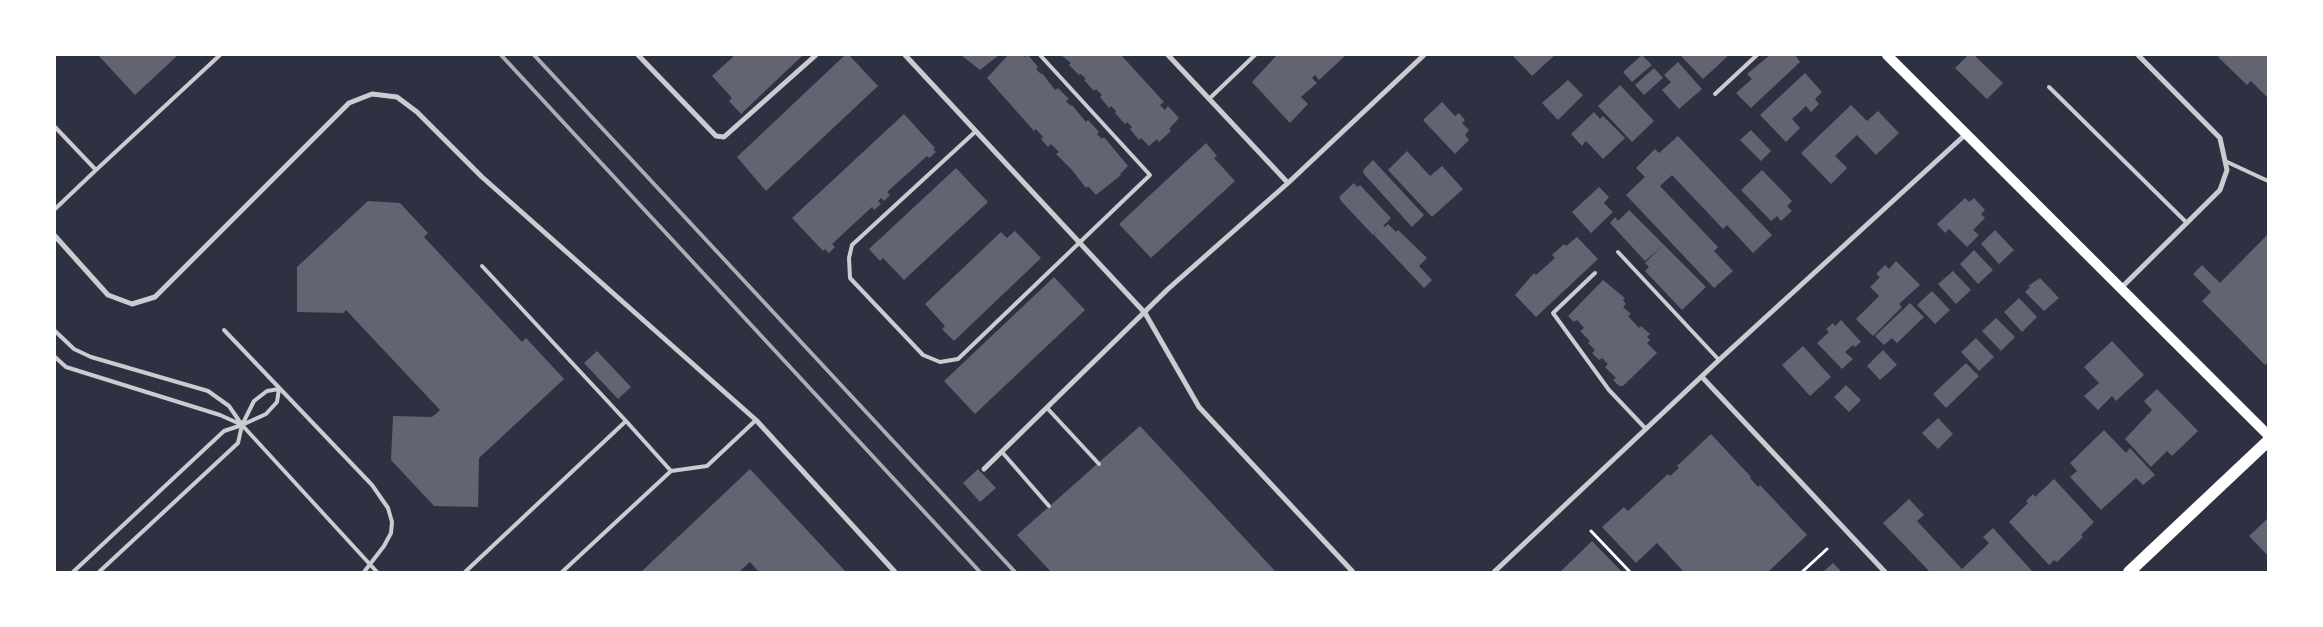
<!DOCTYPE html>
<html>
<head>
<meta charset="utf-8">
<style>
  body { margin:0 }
  #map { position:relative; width:2323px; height:627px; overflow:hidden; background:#2d3142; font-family:Manrope,sans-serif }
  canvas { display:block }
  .frame { position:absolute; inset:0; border:56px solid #fff; pointer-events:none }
</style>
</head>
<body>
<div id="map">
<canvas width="2323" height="627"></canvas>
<div class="frame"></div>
</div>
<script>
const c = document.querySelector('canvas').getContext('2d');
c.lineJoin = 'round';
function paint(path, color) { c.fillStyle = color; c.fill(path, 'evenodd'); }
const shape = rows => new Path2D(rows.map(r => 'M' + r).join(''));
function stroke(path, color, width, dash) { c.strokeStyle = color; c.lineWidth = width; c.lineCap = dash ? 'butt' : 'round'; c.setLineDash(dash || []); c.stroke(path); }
paint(shape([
  [98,55,178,55,135,95],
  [735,55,803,55,741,114,729,101,732,98,712,76],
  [845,55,849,55,878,86,766,191,737,157],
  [961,55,999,55,980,70],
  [1008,55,1023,55,1025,57,1028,55,1038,67,1036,69,1041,74,1042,73,1055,90,1058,88,1069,99,1066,101,1071,106,1072,105,1086,122,1088,120,1099,132,1097,134,1102,139,1104,137,1128,166,1120,174,1121,175,1096,195,1088,186,1086,188,1072,170,1056,154,1059,152,1051,144,1048,147,1041,139,1043,137,1036,129,1034,131,987,78],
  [1061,55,1121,55,1164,102,1160,105,1165,110,1168,106,1179,118,1169,129,1171,131,1159,142,1157,139,1149,146,1141,138,1139,140,1130,129,1132,127,1127,122,1125,124,1115,113,1116,111,1111,106,1109,108,1100,97,1102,95,1096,89,1094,91,1084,80,1086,79,1081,74,1079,75,1069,65,1071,63],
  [1277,55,1346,55,1319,80,1315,75,1312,78,1317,83,1301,97,1308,104,1290,123,1252,82],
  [1512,55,1555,55,1532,76],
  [1642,55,1652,65,1632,82,1623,72],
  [1680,55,1729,55,1703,79],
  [1770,55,1795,55,1800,62,1751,108,1736,93,1752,79,1747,74],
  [1968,55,1974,55,2003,83,1987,99,1955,68],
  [2220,55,2268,55,2268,98,2251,81,2247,85,2218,57],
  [1678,62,1702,89,1679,109,1662,90,1671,82,1664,75],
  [1654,68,1663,78,1644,95,1635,85],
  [1805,73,1822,92,1815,99,1819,104,1811,112,1806,106,1792,119,1800,128,1786,142,1760,115],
  [1568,80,1583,95,1558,120,1542,103],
  [1620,85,1654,121,1632,142,1598,106],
  [1442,102,1455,116,1459,113,1465,120,1462,123,1469,130,1465,135,1469,140,1455,154,1423,120],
  [1851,105,1867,121,1878,111,1899,133,1876,155,1857,135,1835,156,1847,168,1831,184,1801,153],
  [1594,112,1600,119,1603,116,1625,138,1603,159,1586,141,1582,146,1571,134],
  [904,114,935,148,933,149,936,152,929,158,927,156,887,192,890,195,884,201,881,198,878,201,881,204,874,210,872,207,832,244,835,247,829,253,825,249,823,251,792,218],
  [1751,130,1771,151,1761,161,1740,140],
  [1678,136,1772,235,1753,253,1727,225,1723,229,1672,175,1660,186,1718,247,1714,251,1733,271,1714,288,1626,195,1645,177,1636,168,1655,149,1659,153],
  [1206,143,1217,156,1214,158,1235,181,1151,258,1119,224],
  [1407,151,1430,176,1442,166,1463,189,1432,217,1388,170],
  [1373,160,1424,215,1412,227,1363,173,1364,169],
  [956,168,988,202,904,280,883,258,880,261,869,249],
  [1762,170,1792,201,1787,206,1792,211,1781,221,1777,216,1771,221,1741,190],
  [1354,183,1357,187,1360,185,1391,218,1383,226,1385,227,1388,224,1396,232,1398,230,1427,258,1419,266,1432,280,1424,288,1374,235,1378,230,1373,235,1342,202,1339,197],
  [1599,187,1609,197,1604,203,1613,212,1591,233,1572,212],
  [1965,198,1969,202,1974,198,1985,210,1981,214,1985,218,1973,230,1979,235,1967,247,1949,229,1945,233,1937,224],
  [368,201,400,203,428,233,424,237,522,342,526,338,564,379,479,458,478,507,434,506,391,460,393,416,432,417,440,410,346,310,343,313,297,312,297,267],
  [1629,210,1706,287,1682,310,1645,271,1649,267,1645,263,1661,247,1645,261,1610,223,1615,217,1618,221],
  [1995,230,2014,250,1999,264,1981,244],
  [1015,231,1041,258,954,341,942,329,945,326,925,304,1001,232,1007,238],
  [2268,234,2268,362,2265,365,2202,301,2211,292,2193,274,2202,265,2220,283],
  [1577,237,1598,259,1536,317,1515,295,1534,273,1536,275,1555,258,1552,255,1564,244,1566,246],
  [1974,250,1993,270,1978,284,1960,264],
  [1896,261,1920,285,1899,304,1902,307,1873,336,1856,319,1879,296,1870,287,1880,277,1876,274,1885,265,1889,269],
  [1953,271,1971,290,1956,304,1938,284],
  [1054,277,1085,310,975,414,944,381],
  [2040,278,2059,298,2044,311,2025,292,2030,287,2028,286],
  [1603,280,1625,298,1623,300,1626,304,1623,307,1631,314,1628,316,1639,328,1641,326,1650,334,1647,337,1650,340,1647,343,1657,353,1623,386,1619,386,1613,380,1616,378,1605,367,1608,364,1602,358,1599,360,1592,353,1595,350,1588,343,1590,341,1580,331,1584,328,1577,320,1574,322,1568,316],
  [1932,291,1950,310,1935,324,1917,305],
  [2019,298,2037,317,2022,332,2004,312],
  [1910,303,1924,317,1897,343,1892,338,1884,345,1875,336],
  [1996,318,2015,337,2001,351,1982,331],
  [1841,320,1861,342,1855,347,1853,345,1845,352,1853,359,1842,369,1817,343,1829,332,1826,329,1833,323,1835,326],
  [1976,338,1994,357,1979,371,1961,352],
  [2112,341,2144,375,2116,401,2112,396,2098,410,2084,396,2099,383,2084,367],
  [1803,346,1831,377,1810,396,1782,365],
  [1883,350,1897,365,1880,380,1867,366],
  [597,351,631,387,618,399,584,363],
  [1966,363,1979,376,1946,408,1933,394],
  [1846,385,1861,400,1849,412,1834,397],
  [2157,389,2198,431,2172,456,2167,451,2151,467,2125,439,2152,410,2144,401],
  [1938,418,1953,434,1938,449,1922,433],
  [1140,426,1276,572,1051,572,1017,535],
  [2104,430,2126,453,2130,448,2155,475,2143,485,2136,478,2101,510,2070,477,2077,471,2070,463],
  [1711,434,1751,477,1750,478,1758,487,1760,485,1807,535,1768,572,1684,572,1657,543,1636,563,1602,527,1624,507,1628,511,1668,474,1670,476,1679,468,1677,466],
  [750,469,846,572,759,572,750,562,739,572,641,572],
  [978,469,996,488,980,502,963,483],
  [2054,479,2094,522,2081,535,2083,537,2057,562,2054,560,2049,565,2009,522,2028,503,2026,501,2033,494,2035,497],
  [1909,499,1924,515,1917,521,1962,569,1989,543,1983,537,1993,528,2033,572,1930,572,1883,523],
  [2268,518,2268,556,2249,536],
  [1592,541,1622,572,1560,572],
  [1833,563,1842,572,1823,572]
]), '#626471');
stroke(shape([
  [1591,531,1630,572],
  [1802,572,1827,549]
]), '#fff', 3);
stroke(shape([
  [2049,87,2187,223],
  [1715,94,1757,55],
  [1209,99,1255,55],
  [55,127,96,170,55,209],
  [976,131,852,245,849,258,850,278,923,355,940,362,958,359,1150,175,1040,55],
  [2225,161,2268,181],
  [96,170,220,55],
  [1618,252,1719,360],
  [482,266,626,421],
  [1595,273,1553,313,1609,390,1646,429],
  [224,330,372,485,388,508,392,522,391,533,384,546,364,572],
  [55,331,74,349,91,357,208,391,229,406,242,425,377,572],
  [55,357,66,367,220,415,240,424],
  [1048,409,1099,464],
  [1002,452,1049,506],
  [73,572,224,431,242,425,266,414,277,402,279,389,267,391,254,401,242,425,238,443,99,572],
  [465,572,626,421,671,471],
  [562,572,671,471,707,466,756,420]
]), '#caccd0', 4);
stroke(shape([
  [638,55,716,136,724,137,816,55],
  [905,55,1145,313,1199,407,1353,572],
  [1168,55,1288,183],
  [55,236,108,295,132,304,155,297,349,103,372,94,397,97,417,112,482,177,756,420,895,572],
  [2121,288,2220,190,2227,170,2220,138,2138,55],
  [1702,377,1885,572],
  [984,469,1168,289,1288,183,1424,55],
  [1494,572,1719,360,1966,134]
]), '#caccd0', 5);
stroke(shape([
  [1887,55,2268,435]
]), '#fff', 10);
stroke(shape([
  [2129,572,2268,441]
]), '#fff', 12);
stroke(shape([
  [501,55,980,572],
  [534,55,1015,572]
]), '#abadb3', 4);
</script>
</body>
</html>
